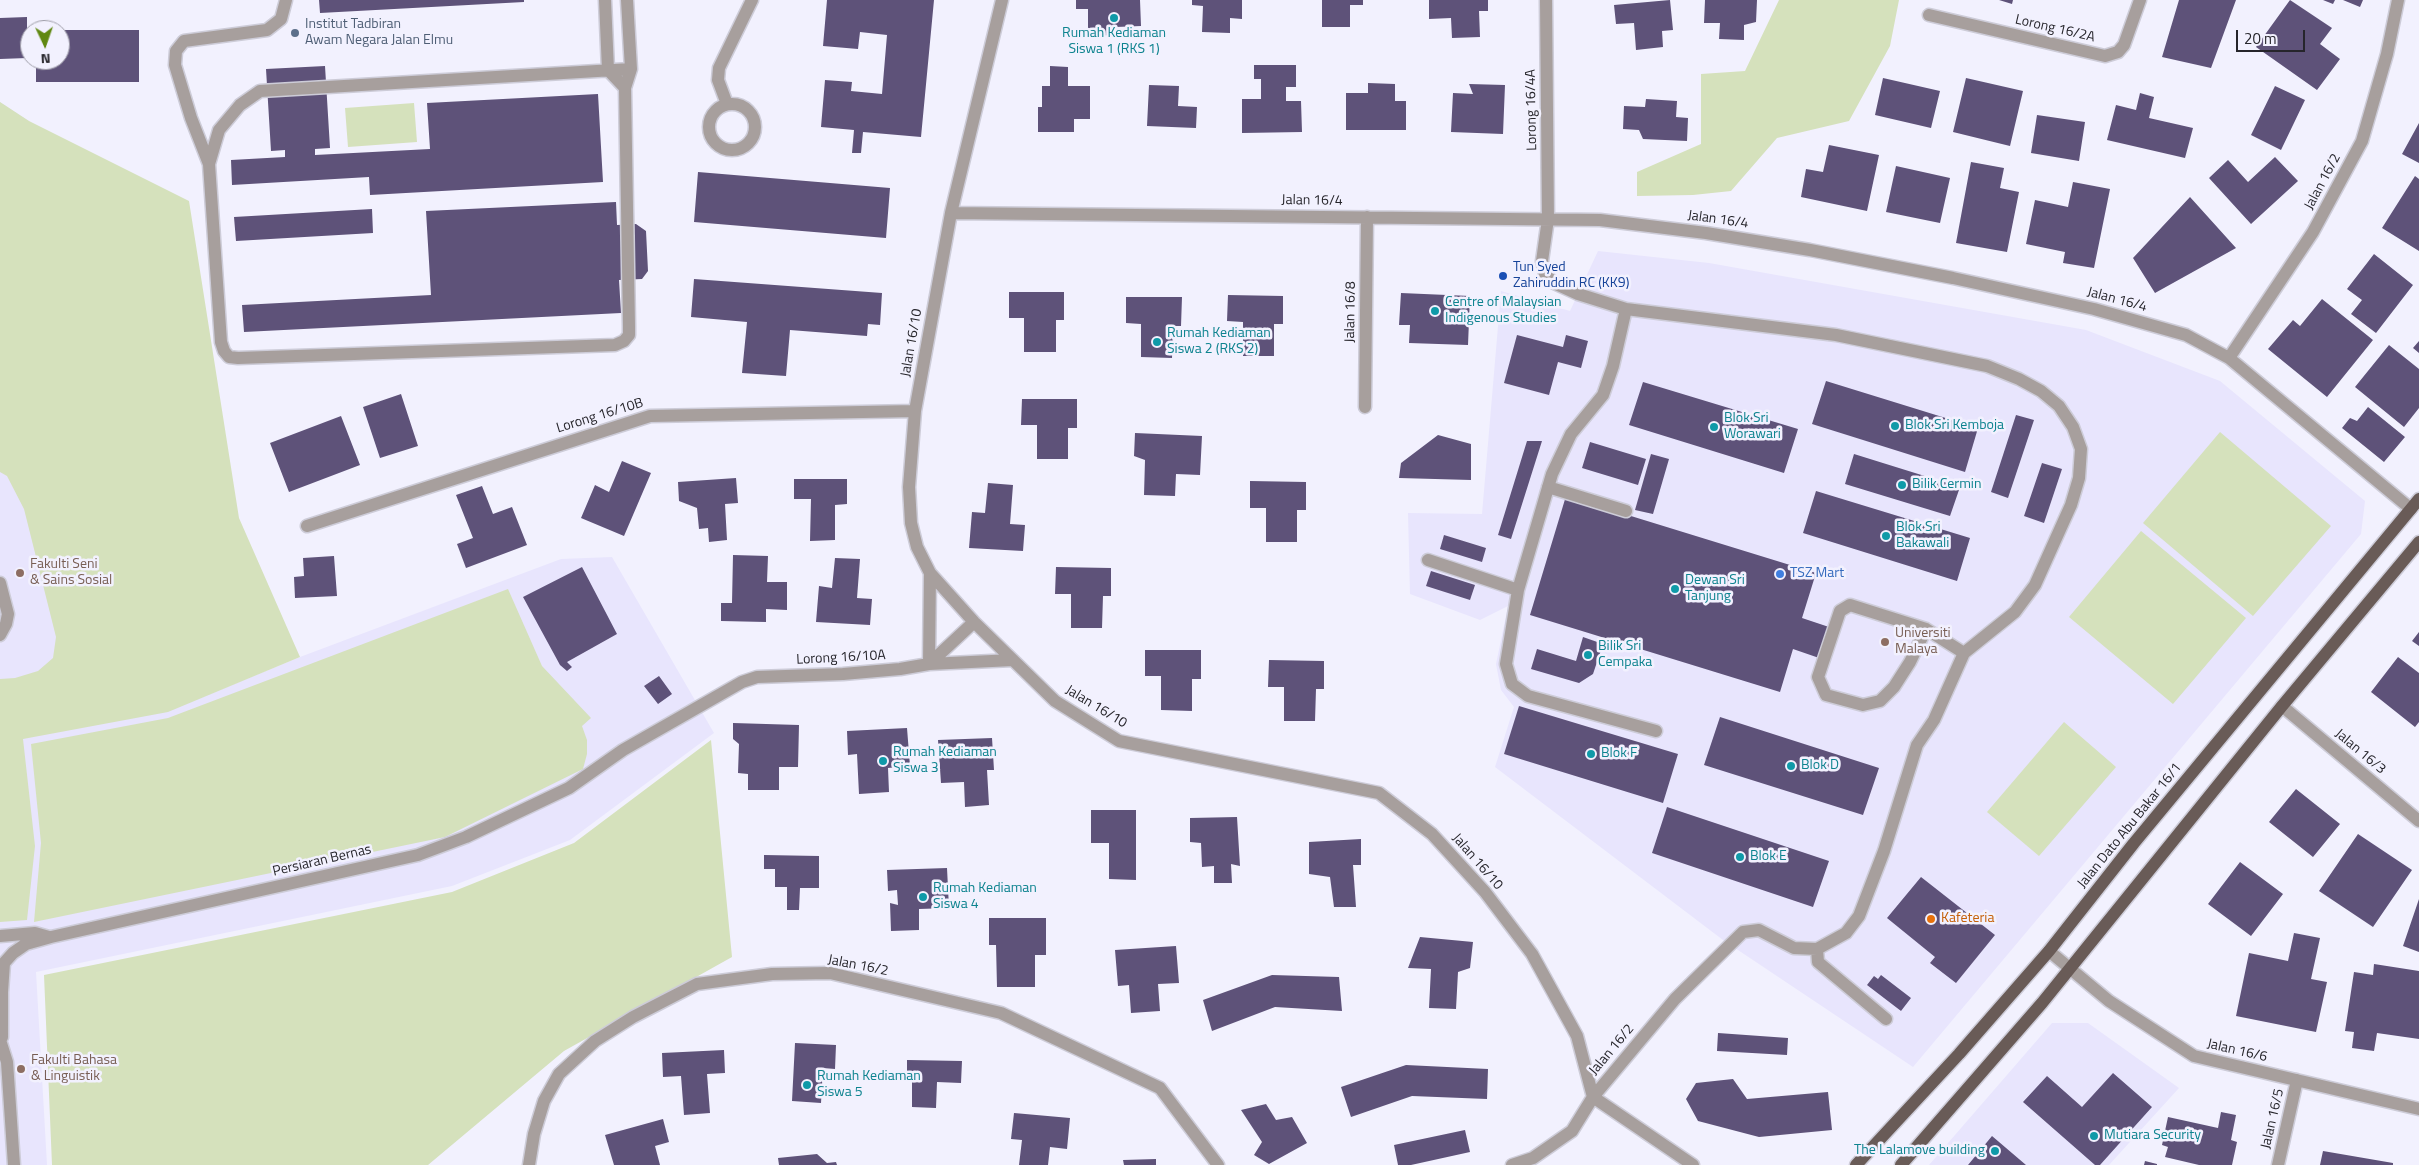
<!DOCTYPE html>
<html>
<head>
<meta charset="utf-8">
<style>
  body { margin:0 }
  #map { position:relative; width:2419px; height:1165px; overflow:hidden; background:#f2f1fe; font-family:"Titillium Web",sans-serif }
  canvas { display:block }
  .north { position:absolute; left:20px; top:20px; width:50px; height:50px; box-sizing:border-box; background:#f2f1fe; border:1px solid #a09faa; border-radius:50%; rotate:177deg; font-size:14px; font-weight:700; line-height:20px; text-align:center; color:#26252b }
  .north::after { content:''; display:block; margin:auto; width:18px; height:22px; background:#608811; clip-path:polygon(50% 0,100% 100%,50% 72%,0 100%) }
  .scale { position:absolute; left:2236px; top:30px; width:69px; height:22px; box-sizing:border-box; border:2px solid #26252b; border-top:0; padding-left:6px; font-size:15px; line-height:18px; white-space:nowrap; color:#26252b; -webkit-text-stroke:4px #f2f1fe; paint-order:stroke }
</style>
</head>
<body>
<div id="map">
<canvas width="2419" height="1165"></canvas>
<div class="north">N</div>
<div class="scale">20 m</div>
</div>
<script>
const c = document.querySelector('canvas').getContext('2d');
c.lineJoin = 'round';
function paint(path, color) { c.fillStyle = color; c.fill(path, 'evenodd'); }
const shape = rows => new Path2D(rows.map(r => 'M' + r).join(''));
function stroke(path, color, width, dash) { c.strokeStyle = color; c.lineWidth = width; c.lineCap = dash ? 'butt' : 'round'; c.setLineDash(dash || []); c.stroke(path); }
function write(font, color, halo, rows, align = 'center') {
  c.font = font + ' "Titillium Web",sans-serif'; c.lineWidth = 5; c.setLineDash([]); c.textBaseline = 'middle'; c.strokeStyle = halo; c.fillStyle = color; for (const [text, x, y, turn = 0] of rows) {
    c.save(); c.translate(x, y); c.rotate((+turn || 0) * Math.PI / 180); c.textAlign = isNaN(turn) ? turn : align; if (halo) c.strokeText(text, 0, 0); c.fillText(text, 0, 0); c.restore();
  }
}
paint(shape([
  [0,102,29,121,168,711,300,657,561,559,612,557,714,733,570,840,452,886,36,972,47,1165,0,1165],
  [1598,251,1709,263,2086,330,2220,381,2365,501,2361,534,1913,1067,1723,940,1495,767,1514,707,1501,690,1496,664,1508,606,1480,620,1410,594,1408,513,1482,514,1501,291,1570,311],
  [2052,1023,2088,1023,2179,1088,2109,1165,1929,1165]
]), '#e8e5fd');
paint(shape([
  [1779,0,1899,0,1890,46,1849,121,1777,138,1731,191,1693,195,1637,196,1637,172,1701,144,1701,74,1745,71],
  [0,102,29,121,189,201,239,518,300,657,168,712,23,739,35,846,27,920,0,922,0,679,15,678,38,671,53,658,56,637,24,509,7,476,0,472],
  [414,103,417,142,348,147,345,108],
  [2220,432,2331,526,2253,616,2143,523],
  [2141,531,2246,618,2173,704,2069,617],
  [508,589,542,666,591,718,582,726,587,740,587,754,583,769,445,837,34,922,41,843,31,744,168,718],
  [2064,722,2116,767,2039,856,1987,812],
  [711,740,732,957,564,1051,428,1165,52,1165,44,975,452,892,574,843]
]), '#d5e1bc');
paint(shape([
  [319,0,524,0,524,2,320,13],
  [827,0,934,0,921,137,863,132,861,153,852,153,854,130,821,127,825,80,852,82,851,91,882,94,887,35,860,32,858,49,823,46],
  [1076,0,1140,0,1141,26,1116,27,1116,35,1088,36,1088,9,1076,9],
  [1192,0,1242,0,1242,19,1230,18,1230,33,1202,32,1203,6,1192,5],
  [1322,0,1363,0,1363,5,1350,5,1350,27,1322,27],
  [1429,0,1488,0,1488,11,1479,11,1480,37,1452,38,1451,18,1429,19],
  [1670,0,1673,30,1662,31,1663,47,1636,50,1634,23,1616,24,1614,5],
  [1705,0,1757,0,1756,22,1744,25,1744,40,1719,39,1720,23,1704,23],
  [1999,0,2013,0,2012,4],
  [2179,0,2236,0,2211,68,2162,57],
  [2290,0,2332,28,2320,44,2340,59,2317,90,2256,47],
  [2323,0,2335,0,2333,4],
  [2343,0,2363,0,2360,7],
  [27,17,27,58,0,59,0,18],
  [60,30,139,30,139,82,36,82,36,60,60,60],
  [1254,65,1296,65,1296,87,1286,87,1286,101,1301,101,1302,132,1242,133,1242,99,1261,99,1261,79,1254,79],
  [325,66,330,148,315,149,315,155,430,149,427,103,598,94,603,182,370,195,369,177,232,185,231,160,285,157,285,150,271,151,266,69],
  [1050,66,1068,67,1068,86,1090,86,1090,119,1074,119,1074,132,1038,132,1038,107,1042,107,1042,86,1050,86],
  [1883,78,1940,91,1931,128,1875,115],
  [1966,78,2023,91,2010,146,1953,132],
  [1368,83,1395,84,1395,101,1406,101,1406,130,1346,130,1346,93,1368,93],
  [1469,84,1505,85,1503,134,1451,132,1453,93,1473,94],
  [1149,85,1179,86,1178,106,1197,107,1196,128,1147,126],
  [2275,86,2305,100,2281,150,2251,135],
  [2140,93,2154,97,2149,118,2193,128,2185,158,2107,140,2116,105,2136,110],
  [1646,99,1677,101,1676,117,1688,118,1687,141,1643,139,1639,130,1623,129,1624,106,1645,107],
  [2037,115,2085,122,2079,161,2031,153],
  [2419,123,2419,163,2402,154],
  [1829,145,1879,155,1867,211,1801,197,1806,169,1823,172],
  [2275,157,2298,181,2251,224,2209,178,2228,160,2248,182],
  [1971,162,2004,168,2000,188,2019,192,2007,252,1956,243],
  [1896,166,1950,178,1940,223,1886,212],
  [698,172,890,188,886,238,694,222],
  [2415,176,2419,179,2419,251,2382,228],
  [2073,182,2110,189,2094,268,2063,263,2065,252,2026,244,2035,200,2068,207],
  [2190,197,2236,248,2155,293,2133,258],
  [616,202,617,225,636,224,646,231,648,271,642,279,619,280,621,313,244,332,242,305,431,295,426,211],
  [372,209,373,233,236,241,234,217],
  [2374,254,2413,285,2376,333,2351,314,2362,300,2347,289],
  [694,279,882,293,880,325,868,324,867,336,790,330,786,376,742,373,747,322,691,317],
  [1009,292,1064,292,1064,320,1056,320,1056,352,1024,352,1024,318,1009,318],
  [1401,293,1470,296,1468,345,1409,343,1410,325,1399,325],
  [1228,295,1283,296,1283,324,1274,324,1274,356,1243,356,1243,322,1227,321],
  [1126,297,1182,297,1181,326,1173,326,1172,358,1141,357,1141,324,1126,323],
  [2322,299,2373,340,2327,397,2268,349,2293,320,2300,326],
  [1517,335,1563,347,1566,335,1588,341,1581,368,1558,362,1549,395,1504,383],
  [2419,341,2419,353,2413,348],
  [2389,345,2419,369,2419,408,2404,427,2355,387],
  [1826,381,1978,428,1965,472,1812,424],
  [1643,382,1798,429,1784,473,1629,425],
  [401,394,418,446,380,458,363,407],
  [1022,399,1077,399,1077,428,1068,428,1068,459,1037,459,1037,425,1021,425],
  [2368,407,2405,437,2384,462,2342,428,2350,418,2357,421],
  [2016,415,2034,420,2008,498,1991,492],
  [341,416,360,465,289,492,270,443],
  [1135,433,1202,436,1200,475,1176,474,1175,496,1144,495,1145,460,1134,456],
  [1438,435,1471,444,1471,480,1399,478,1401,463],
  [1527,441,1542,441,1511,539,1498,535],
  [1590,442,1646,459,1638,485,1582,468],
  [1651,454,1669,459,1653,514,1635,510],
  [1854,454,1960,487,1950,516,1845,484],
  [622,461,651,473,624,536,581,518,595,485,609,492],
  [2042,463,2062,469,2044,523,2024,516],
  [736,478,738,503,725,504,727,540,709,542,708,528,699,529,697,508,679,501,678,482],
  [794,479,847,479,847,504,835,505,835,540,810,541,811,499,794,499],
  [1250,481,1306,482,1306,510,1297,510,1297,542,1266,542,1266,508,1250,508],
  [988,483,1013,485,1010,524,1025,525,1023,551,969,548,972,512,985,513],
  [482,486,493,514,512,507,527,545,466,568,457,544,473,538,456,495],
  [1816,491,1970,538,1957,581,1803,533],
  [1566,496,1816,573,1802,618,1832,628,1822,659,1793,649,1780,692,1530,615],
  [1444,535,1486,548,1482,562,1440,549],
  [733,555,768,556,767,582,787,582,787,610,766,609,766,622,721,621,721,603,732,603],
  [334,556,337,596,295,598,294,577,304,576,303,558],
  [835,558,860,559,857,598,872,599,870,625,816,622,819,586,832,588],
  [582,567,617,634,567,662,572,667,567,671,560,665,523,597],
  [1056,567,1111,568,1111,596,1103,596,1102,628,1071,628,1071,594,1055,594],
  [1431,571,1475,585,1470,600,1426,586],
  [2419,632,2419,646,2412,641],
  [1583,637,1603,644,1593,674,1579,683,1531,669,1537,649,1576,661],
  [1145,650,1201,650,1201,679,1192,679,1192,711,1161,710,1161,676,1145,676],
  [2398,657,2419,673,2419,722,2415,727,2371,692],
  [1269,660,1324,661,1324,689,1316,689,1315,721,1284,721,1284,687,1268,687],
  [659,676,672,694,658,704,644,686],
  [1519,706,1678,754,1663,803,1504,754],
  [1720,717,1879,768,1863,815,1704,765],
  [733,723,799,725,798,767,779,767,779,790,748,790,748,774,738,773,739,744,733,739],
  [907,728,910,766,888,768,889,792,859,794,857,754,848,755,847,731],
  [992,738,994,770,987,770,989,805,965,807,964,782,941,783,938,740],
  [2296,789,2340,824,2313,857,2269,822],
  [1667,807,1829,861,1813,907,1652,853],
  [1091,810,1136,810,1136,880,1109,879,1109,843,1091,843],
  [1237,817,1240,866,1231,864,1232,883,1214,883,1214,866,1202,867,1201,843,1190,842,1190,818],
  [2358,834,2412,870,2373,927,2319,891],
  [1361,839,1361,865,1353,865,1356,907,1334,907,1330,877,1309,874,1309,842],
  [764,855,819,856,819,888,800,888,799,910,787,910,787,887,775,887,775,869,764,869],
  [2240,862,2283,894,2251,936,2208,904],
  [947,868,949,908,919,909,919,930,891,931,890,903,898,905,897,890,888,891,887,870],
  [1921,877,1995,935,1956,983,1930,963,1935,957,1887,918],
  [2419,899,2419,952,2403,946],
  [989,918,1046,918,1046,955,1035,955,1035,987,997,987,996,945,989,945],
  [2294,933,2320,938,2311,979,2327,982,2316,1032,2236,1016,2249,953,2288,961],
  [1420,937,1473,942,1470,968,1458,972,1456,1009,1429,1008,1431,969,1408,968],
  [1176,946,1179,983,1158,984,1160,1011,1131,1013,1129,985,1118,986,1115,950],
  [2374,964,2419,971,2419,1039,2377,1033,2374,1051,2352,1048,2354,1032,2345,1031,2354,972,2373,975],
  [1272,975,1339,977,1342,1011,1275,1007,1212,1031,1203,1000],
  [1881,975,1911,998,1901,1011,1867,985,1874,976,1878,979],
  [1718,1033,1788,1038,1787,1055,1717,1051],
  [795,1043,836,1045,835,1069,823,1068,821,1103,792,1101],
  [724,1050,725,1073,707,1074,710,1113,684,1115,681,1076,663,1077,662,1053],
  [907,1060,962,1061,961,1083,937,1082,936,1108,912,1107,912,1081,907,1081],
  [1406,1065,1488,1069,1487,1099,1412,1096,1351,1117,1341,1087],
  [2113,1073,2152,1107,2100,1165,2095,1165,2023,1102,2047,1076,2082,1107],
  [1733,1079,1747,1099,1828,1092,1832,1130,1759,1137,1698,1121,1686,1099,1696,1083],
  [1266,1104,1276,1120,1292,1117,1307,1143,1269,1164,1254,1155,1262,1142,1241,1110],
  [2221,1112,2236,1115,2231,1140,2237,1142,2232,1165,2199,1165,2165,1157,2168,1147,2162,1145,2168,1117,2218,1128],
  [1014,1113,1070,1118,1067,1149,1050,1147,1048,1165,1019,1165,1022,1140,1011,1139],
  [663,1119,669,1142,655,1146,660,1165,614,1165,605,1135],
  [1465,1130,1470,1152,1411,1165,1398,1165,1394,1145],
  [1992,1136,2026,1165,1968,1165],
  [2323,1151,2393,1163,2393,1165,2320,1165],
  [817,1154,827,1163,836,1162,837,1165,779,1165,778,1158],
  [1156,1159,1156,1165,1124,1165,1123,1160],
  [2145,1161,2157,1164,2157,1165,2144,1165]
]), '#5e5279');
const minor = shape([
  [286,0,281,19,267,30,184,41,176,51,175,65,191,118,209,164,221,342,224,351,229,357,238,358,615,345,624,341,629,335,629,326,625,88,631,69,627,0],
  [605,0,608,70,625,88],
  [1002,0,951,213,915,411,909,487,911,523,917,547,930,573,974,622,1055,701,1119,741,1379,793,1432,834,1485,892,1532,954,1577,1036,1593,1097,1693,1165],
  [1929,15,2105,56,2118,52,2124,45,2140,0],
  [727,104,718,80,719,68,752,0],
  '709 127a23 23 0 1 1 46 0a23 23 0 1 1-46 0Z',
  [209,164,219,130,240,105,260,91,631,69],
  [951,213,1600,220,1706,233,1810,250,1953,278,2094,309,2186,335,2229,358,2411,509],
  [1626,309,1613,366,1603,395,1571,434,1552,474,1518,590,1506,664,1512,684,1528,696,1656,731],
  [2229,358,2313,232,2362,141,2387,54,2398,0],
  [1365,407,1367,217],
  [1548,487,1626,511],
  [307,526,650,416,915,411],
  [1428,560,1518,590],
  [0,583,8,614,6,624,0,635],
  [1926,629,1910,662,1894,687,1880,701,1863,705,1826,695,1818,677,1840,611,1850,605,1926,629,1964,653],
  [929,664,930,573],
  [929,664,974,622],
  [2282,706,2419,821],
  [0,936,35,933,49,937],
  [1817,949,1818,962,1886,1019],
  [2049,951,2109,1001,2194,1056,2419,1109],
  [0,1040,7,1062,14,1165],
  [0,1041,2,1037,2,992,4,963,13,953,26,944,51,937,418,855,466,837,569,788,623,750,742,682,757,677,843,674,900,669,929,664,1013,660],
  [529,1165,534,1134,544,1101,559,1074,595,1041,633,1017,697,984,772,974,830,973,1001,1013,1160,1088,1218,1165],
  [1512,1165,1533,1158,1572,1131,1593,1097,1675,999,1743,932,1759,930,1794,948,1817,949,1846,933,1859,916,1884,851,1917,745,1934,720,1964,653,2015,612,2035,585,2071,505,2079,478,2081,449,2073,427,2059,406,2041,391,2019,379,1987,366,1836,335,1626,309,1578,294,1554,283,1545,274,1542,261,1548,219,1546,0],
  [2278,1165,2297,1080]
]);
const major = shape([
  [1856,1165,1959,1054,2049,951,2134,843,2419,499],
  [1901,1165,2042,1003,2282,706,2419,542]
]);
stroke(minor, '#cdccd8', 15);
stroke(major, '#cdccd8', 15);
stroke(minor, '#a79f9d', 12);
stroke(major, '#695b57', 12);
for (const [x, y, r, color] of [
  [1114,18,5,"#0f9aa8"],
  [295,33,5,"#5c6f8a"],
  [1503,276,5,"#1a4fb4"],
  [1435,311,5,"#0f9aa8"],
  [1157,342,5,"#0f9aa8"],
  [1895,426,5,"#0f9aa8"],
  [1714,427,5,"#0f9aa8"],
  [1902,485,5,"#0f9aa8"],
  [1886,536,5,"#0f9aa8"],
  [20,573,5,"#8d6e63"],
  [1780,574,5,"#3f7fe0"],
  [1675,589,5,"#0f9aa8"],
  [1885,642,5,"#8d6e63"],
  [1588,655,5,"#0f9aa8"],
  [1591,754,5,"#0f9aa8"],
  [883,761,5,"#0f9aa8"],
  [1791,766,5,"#0f9aa8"],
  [1740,857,5,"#0f9aa8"],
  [923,897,5,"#0f9aa8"],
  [1931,919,5,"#e8710a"],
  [21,1069,5,"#8d6e63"],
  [807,1085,5,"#0f9aa8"],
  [2094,1136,5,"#0f9aa8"],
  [1995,1151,5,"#0f9aa8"]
]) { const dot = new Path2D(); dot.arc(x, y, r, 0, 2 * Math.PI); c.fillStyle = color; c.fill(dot); stroke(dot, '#f2f1fe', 2); }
write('14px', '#4e5e75', '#f2f1fe', [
  ["Institut Tadbiran",305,25],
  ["Awam Negara Jalan Elmu",305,41]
], 'left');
write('14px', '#26252b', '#f2f1fe', [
  ["Lorong 16/2A",2055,29,13],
  ["Lorong 16/4A",1532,110,-91],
  ["Jalan 16/2",2323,182,-62],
  ["Jalan 16/4",1312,201,1],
  ["Jalan 16/4",1718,220,8],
  ["Jalan 16/4",2117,300,15],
  ["Jalan 16/8",1351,312,-89],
  ["Jalan 16/10",912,343,-80],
  ["Lorong 16/10B",600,416,-17],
  ["Lorong 16/10A",841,658,-3],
  ["Jalan 16/10",1096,707,31],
  ["Jalan 16/3",2360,752,40],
  ["Jalan Dato Abu Bakar 16/1",2130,826,-51],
  ["Persiaran Bernas",322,861,-13],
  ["Jalan 16/10",1477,862,49],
  ["Jalan 16/2",858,966,11],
  ["Jalan 16/2",1612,1050,-50],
  ["Jalan 16/6",2237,1051,13],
  ["Jalan 16/5",2273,1119,-77]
]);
write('14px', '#0d838f', '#f2f1fe', [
  ["Rumah Kediaman",1114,34,"center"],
  ["Siswa 1 (RKS 1)",1114,50,"center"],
  ["Centre of Malaysian",1445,303],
  ["Indigenous Studies",1445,319],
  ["Rumah Kediaman",1167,334],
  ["Siswa 2 (RKS 2)",1167,350],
  ["Blok Sri",1724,419],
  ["Worawari",1724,435],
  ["Blok Sri Kemboja",1905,426],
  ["Bilik Cermin",1912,485],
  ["Blok Sri",1896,528],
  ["Bakawali",1896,544],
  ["Dewan Sri",1685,581],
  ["Tanjung",1685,597],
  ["Bilik Sri",1598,647],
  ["Cempaka",1598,663],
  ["Rumah Kediaman",893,753],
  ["Siswa 3",893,769],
  ["Blok F",1601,754],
  ["Blok D",1801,766],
  ["Blok E",1750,857],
  ["Rumah Kediaman",933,889],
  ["Siswa 4",933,905],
  ["Rumah Kediaman",817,1077],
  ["Siswa 5",817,1093],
  ["Mutiara Security",2104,1136],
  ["The Lalamove building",1985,1151,"right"]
], 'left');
write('14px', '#164399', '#f2f1fe', [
  ["Tun Syed",1513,268],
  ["Zahiruddin RC (KK9)",1513,284]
], 'left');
write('14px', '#785e54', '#f2f1fe', [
  ["Fakulti Seni",30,565],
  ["& Sains Sosial",30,581],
  ["Universiti",1895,634],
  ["Malaya",1895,650],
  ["Fakulti Bahasa",31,1061],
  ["& Linguistik",31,1077]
], 'left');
write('14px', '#366cbe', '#f2f1fe', [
  ["TSZ Mart",1790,574]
], 'left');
write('14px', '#c56008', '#f2f1fe', [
  ["Kafeteria",1941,919]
], 'left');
</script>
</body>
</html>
